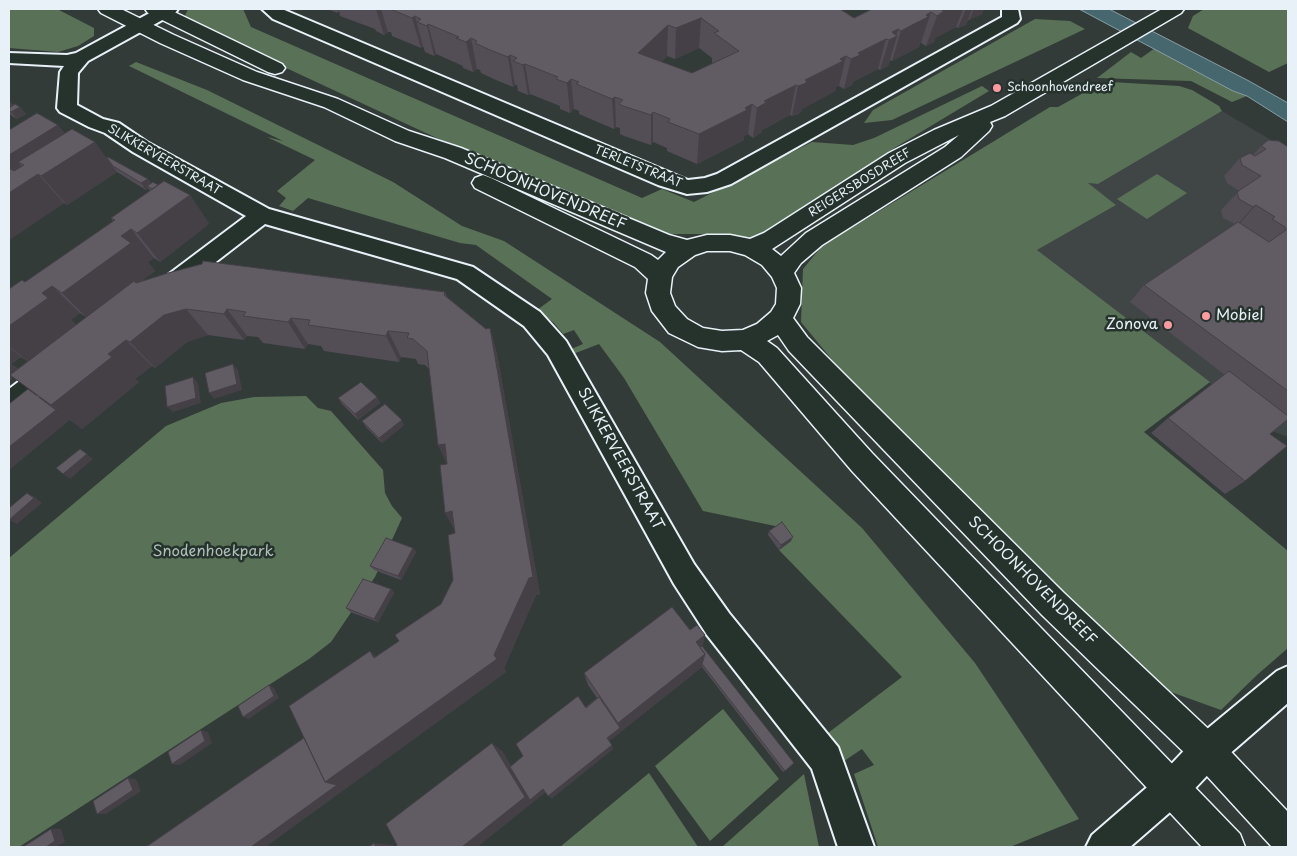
<!DOCTYPE html>
<html>
<head>
<meta charset="utf-8">
<style>
  body { margin:0 }
  #map { position:relative; width:1297px; height:856px; overflow:hidden; background:#323b38; font-family:"Playpen Sans",sans-serif }
  canvas { display:block }
  .frame { position:absolute; inset:0; border:10px solid #e8f1f8; pointer-events:none }
</style>
</head>
<body>
<div id="map">
<canvas width="1297" height="856"></canvas>
<div class="frame"></div>
</div>
<script>
const c = document.querySelector('canvas').getContext('2d');
c.lineJoin = 'round';
function paint(path, color) { c.fillStyle = color; c.fill(path, 'evenodd'); }
const shape = rows => new Path2D(rows.map(r => 'M' + r).join(''));
function stroke(path, color, width, dash) { c.strokeStyle = color; c.lineWidth = width; c.lineCap = dash ? 'butt' : 'round'; c.setLineDash(dash || []); c.stroke(path); }
function write(font, color, halo, rows, align = 'center') {
  c.font = font + ' "Playpen Sans",sans-serif'; c.lineWidth = 5; c.setLineDash([]); c.textBaseline = 'middle'; c.strokeStyle = halo; c.fillStyle = color; for (const [text, x, y, turn = 0] of rows) {
    c.save(); c.translate(x, y); c.rotate((+turn || 0) * Math.PI / 180); c.textAlign = isNaN(turn) ? turn : align; if (halo) c.strokeText(text, 0, 0); c.fillText(text, 0, 0); c.restore();
  }
}
paint(shape([
  [1222,111,1288,150,1288,437,1272,431,1037,250,1116,205,1087,183,1098,184]
]), '#404545');
paint(shape([
  [9,9,57,9,94,28,94,36,78,46,58,52,9,48],
  [188,9,243,9,251,27,642,198,662,189,694,202,812,142,853,145,874,138,982,86,989,91,896,147,761,239,707,234,668,234,471,154,183,20],
  [1204,9,1288,9,1288,63,1269,72,1188,28,1193,16],
  [1035,19,1070,21,1085,29,892,120,864,123,873,110],
  [1155,48,1233,91,1247,96,1232,102,1191,81,1097,78,1131,52,1141,58],
  [136,62,207,90,393,182,462,226,504,241,660,342,862,528,975,663,1079,819,1010,847,878,847,854,774,874,765,862,749,844,761,828,733,902,677,779,550,791,541,780,527,703,511,624,378,599,344,573,354,569,350,583,344,574,330,563,334,554,323,537,310,552,299,476,245,460,243,308,198,293,211,279,206,286,198,277,191,315,160,267,137,283,141,129,66],
  [1111,82,1179,86,1192,90,1219,106,1222,111,1098,184,1088,183,1116,205,1037,250,1210,382,1144,432,1288,551,1288,648,1257,675,1221,710,1168,691,1028,568,875,412,801,322,803,269,822,246,1050,107,1058,107,1085,92,1091,94],
  [1157,174,1187,193,1147,219,1117,199],
  [306,396,318,408,331,411,383,470,385,493,392,506,402,518,375,577,331,642,309,659,19,847,9,847,9,558,166,426,221,403,254,397],
  [723,709,779,779,710,841,655,766],
  [649,773,698,847,560,847],
  [804,774,819,847,722,847]
]), '#597257');
const water = shape([
  [1079,9,1109,9,1249,81,1288,103,1288,122,1247,96,1233,91,1079,9]
]);
paint(water, '#47676e');
stroke(water, '#879ea5', 1);
const street = shape([
  [157,9,178,9,175,13,88,61,78,73,77,105,103,119,119,123,147,142,269,209,473,267,540,312,566,341,694,564,729,613,838,747,874,847,838,847,812,769,707,635,674,584,548,355,524,326,457,279,265,224,177,292,169,295,161,292,157,286,161,280,246,216,133,152,105,133,89,127,60,112,57,108,60,72,64,66,9,63,9,53,67,55,76,53,157,9],
  [262,9,282,9,688,180,705,178,717,174,1002,17,1002,9,1018,9,1020,19,1017,23,731,184,707,192,687,194,658,185,273,19,262,9],
  [56,357,65,360,68,367,65,374,18,411,9,414,9,389,47,360,56,357],
  [1288,666,1288,703,1219,763,1184,800,1130,847,1086,847,1092,835,1160,776,1195,739,1277,671,1288,666]
]);
const secondary = shape([
  [98,9,121,9,174,35,257,72,338,99,409,131,461,148,669,235,687,240,707,235,730,235,750,239,764,233,889,153,934,130,991,106,1162,9,1184,9,1181,13,1005,116,990,122,992,126,989,131,961,157,822,245,801,263,794,273,801,288,800,304,793,318,807,337,877,407,1064,593,1219,739,1288,812,1288,847,1272,847,1195,763,1042,615,789,351,778,335,767,341,777,348,872,453,1240,834,1245,847,1202,847,852,471,759,362,741,350,722,351,698,347,669,333,652,311,646,293,648,279,635,267,475,188,472,183,475,178,483,175,491,178,651,255,658,260,666,252,445,158,395,141,324,107,243,80,160,43,101,13,98,9],
  [959,135,945,147,806,233,781,256,772,249,905,163,959,135],
  [707,251,730,251,745,255,762,265,772,277,777,288,776,304,771,312,757,324,743,330,722,331,703,328,687,319,675,306,670,293,672,277,678,267,695,255,707,251],
  [145,9,168,9,282,64,285,68,282,72,275,74,268,72,148,13,145,9]
]);
stroke(street, '#e8f1f8', 4);
stroke(secondary, '#e8f1f8', 3);
paint(street, '#26332d');
paint(secondary, '#26332d');
paint(shape([
  [328,9,840,9,854,18,872,9,984,9,982,14,969,20,968,20,966,25,958,28,956,27,935,38,934,42,926,46,921,43,920,43,919,47,892,61,890,60,888,66,880,70,878,69,853,82,852,85,844,89,839,86,836,87,835,91,802,109,801,112,798,114,792,116,790,115,762,130,762,132,753,138,748,134,744,136,744,140,697,164,667,151,667,148,653,142,651,145,624,136,620,134,620,128,616,127,614,129,579,114,579,111,574,109,570,113,560,109,560,106,530,94,528,95,518,91,517,85,515,85,513,87,496,80,481,73,480,70,477,69,473,72,463,68,463,66,436,54,434,56,425,52,423,46,421,48,392,36,391,32,388,32,384,35,376,31,375,29,340,16,339,11,337,13],
  [699,48,712,58,712,64,692,73,661,62,667,56,675,59],
  [9,101,13,105,20,107,26,114,17,119,12,116,9,113],
  [9,130,65,133,107,158,148,179,151,183,158,185,190,195,209,224,160,262,154,258,148,262,155,271,140,282,445,292,447,297,486,329,490,328,497,354,540,594,536,595,504,668,506,672,265,847,146,847,304,738,376,656,399,641,441,604,453,580,455,533,447,463,438,445,429,369,425,365,418,364,416,359,401,357,399,362,324,351,321,346,308,344,305,349,263,343,258,337,247,336,244,340,208,335,187,342,155,368,152,366,135,379,139,382,82,429,13,377,9,381,9,289,25,282,113,221,111,218,150,191,148,188,146,190,117,172,67,205,64,203,9,240],
  [80,313,86,317,18,369,11,364,21,357,27,361,76,325,71,320],
  [1261,146,1288,147,1288,422,1286,421,1270,434,1245,481,1225,494,1151,433,1168,418,1225,375,1130,302,1144,285,1235,224,1223,218,1221,210,1239,191,1227,183,1224,176,1240,158,1253,155],
  [377,397,380,403,358,420,342,404,338,398],
  [362,421,404,425,382,443,366,427],
  [769,531,791,541,779,550,768,535],
  [413,548,416,552,401,580,374,570,370,566],
  [391,589,394,593,378,622,350,612,346,608],
  [690,630,705,635,702,646,794,763,783,772,702,667,609,741,613,749,552,798,545,792,477,847,502,751,511,766,597,698,588,685,584,673]
]), '#534e56');
paint(shape([
  [376,9,381,9,388,32,384,35],
  [945,9,963,9,956,27,935,38,934,42,926,46,937,16,942,10],
  [966,9,972,9,966,25,958,28],
  [974,9,984,9,982,14,969,20],
  [931,12,921,43,920,43,919,47,892,61,901,31],
  [415,16,423,46,421,48,412,18],
  [701,18,699,48,675,59,676,28],
  [428,24,436,54,434,56,427,26],
  [668,25,667,56,638,83,638,53],
  [898,29,896,36,897,36,888,66,880,70,889,40,892,32],
  [471,38,477,69,473,72,466,42],
  [886,39,878,69,853,82,852,85,844,89,851,59,858,53],
  [510,55,515,85,513,87,508,57],
  [846,56,839,86,836,87,835,91,802,109,801,112,792,116,798,86,805,80],
  [525,64,530,94,528,95,523,65],
  [571,79,574,109,570,113,567,83],
  [796,85,790,115,762,130,762,132,753,138,757,108,764,101],
  [615,97,616,127,614,129,612,99],
  [10,102,16,108,9,111,9,103],
  [752,104,748,134,744,136,744,140,697,164,699,134],
  [20,107,26,114,17,119,11,112],
  [653,112,653,142,651,145,651,115],
  [58,125,69,138,18,162,22,167,9,176,9,155],
  [95,142,117,172,67,205,41,176],
  [38,174,64,203,9,240,9,193],
  [148,179,152,186,147,186,148,188,146,190,141,183],
  [190,195,209,224,160,262,137,233],
  [1256,205,1240,223,1237,225,1253,207],
  [131,229,154,258,148,262,155,271,89,320,62,293,121,236],
  [52,286,80,313,71,320,76,325,27,361,9,346,9,326,42,293],
  [186,309,208,335,187,342,155,368,130,342,164,315],
  [227,309,247,336,244,340,224,314],
  [291,318,308,344,305,349,288,322],
  [490,328,497,354,540,594,536,595,504,668,506,672,265,847,251,847,325,782,494,655],
  [388,331,401,357,399,362,386,336],
  [126,340,152,366,135,379,139,382,82,429,51,405,108,354],
  [9,347,21,357,11,364,21,372,9,381],
  [233,364,238,370,242,390,214,399,209,393],
  [193,377,198,383,201,403,173,412,167,407],
  [377,397,380,403,358,420,355,414],
  [56,410,70,420,9,470,9,447],
  [402,420,404,425,382,443,379,438],
  [445,444,449,468,438,445],
  [87,454,93,459,70,479,63,474],
  [27,493,35,497,42,503,17,524,9,520],
  [452,511,456,533,445,513],
  [793,537,791,541,779,550,781,545],
  [413,548,416,552,401,580,398,576],
  [391,589,394,593,378,622,374,619],
  [705,635,702,649,696,642],
  [370,651,387,665,374,658],
  [705,654,702,667,608,742,607,738,620,728,618,723],
  [269,685,274,688,279,698,249,719,243,717],
  [201,730,208,732,212,743,180,765,172,764],
  [492,743,502,751,532,798,543,789,546,792,477,847,462,847],
  [612,745,613,749,552,798,548,796],
  [128,778,136,779,141,791,106,814,97,814],
  [51,829,61,829,65,842,56,847,46,847],
  [374,843,393,845,394,847,376,847]
]), '#444046');
const building = shape([
  [390,9,840,9,854,18,872,9,945,9,942,10,944,11,937,16,931,12,926,15,928,17,914,24,901,31,898,29,892,32,897,36,889,40,886,39,858,53,860,55,851,59,846,56,840,59,843,61,805,80,807,82,804,84,798,86,796,85,764,101,767,102,757,108,752,104,745,108,747,110,699,134,668,122,670,119,653,112,651,115,623,106,619,104,623,100,615,97,612,99,576,84,579,82,571,79,567,83,556,79,558,77,525,64,523,65,513,61,517,58,510,55,508,57,490,50,475,43,477,41,471,38,466,42,456,38,459,37,428,24,427,26,417,22,421,19,415,16,412,18,390,9],
  [701,18,719,31,714,33,739,51,692,73,638,53,668,25,676,28,701,18],
  [15,104,20,107,11,112,9,111,9,108,15,104],
  [37,113,58,125,9,155,9,130,37,113],
  [72,129,95,142,41,176,38,174,9,193,9,168,14,171,24,165,18,162,72,129],
  [1268,140,1279,141,1288,147,1288,391,1144,285,1238,222,1269,242,1286,230,1285,227,1272,219,1275,217,1256,205,1253,207,1239,199,1237,192,1261,176,1242,165,1240,158,1250,153,1255,156,1266,149,1261,146,1268,140],
  [108,157,148,179,141,183,113,166,107,158,108,157],
  [164,181,190,195,137,233,131,229,121,236,131,243,62,293,52,286,42,293,48,298,9,326,9,289,22,280,25,282,115,220,111,218,164,181],
  [153,182,158,185,152,189,147,186,153,182],
  [203,261,445,292,444,295,486,329,490,328,533,577,529,578,494,655,497,659,325,782,289,706,370,651,374,658,399,641,395,635,441,604,453,580,448,535,455,533,452,511,445,513,440,465,447,464,445,444,438,445,427,351,413,339,407,338,409,333,388,331,386,336,308,325,310,320,291,318,288,322,243,316,246,312,227,309,224,314,186,309,164,315,130,342,126,340,108,354,112,357,51,405,10,375,134,281,136,283,168,273,202,264,203,261],
  [233,364,237,384,209,393,205,373,233,364],
  [1229,371,1288,416,1288,419,1270,434,1287,446,1245,481,1168,418,1229,371],
  [193,377,196,398,167,407,165,386,193,377],
  [361,382,377,397,355,414,338,398,361,382],
  [28,389,56,410,9,447,9,404,28,389],
  [385,404,402,420,379,438,362,421,385,404],
  [80,449,87,454,63,474,56,468,80,449],
  [27,493,34,498,9,520,9,508,27,493],
  [782,522,793,537,781,545,769,531,782,522],
  [386,538,413,548,398,576,370,566,386,538],
  [363,579,391,589,374,619,346,608,363,579],
  [672,607,690,630,697,625,705,635,696,642,705,654,618,723,584,673,672,607],
  [702,646,794,763,785,771,702,664,705,654,700,648,702,646],
  [269,685,274,696,243,717,238,706,269,685],
  [578,696,586,708,599,697,620,728,607,738,612,745,548,796,543,789,530,800,510,767,523,756,516,744,578,696],
  [201,730,205,741,172,764,168,752,201,730],
  [304,738,325,782,337,785,251,847,146,847,304,738],
  [492,743,525,797,462,847,395,847,397,845,386,824,492,743],
  [128,778,133,790,97,814,93,801,128,778],
  [51,829,55,841,46,847,23,847,51,829],
  [374,843,376,847,369,847,374,843]
]);
paint(building, '#615b64');
stroke(building, '#444046', 1);
for (const [x, y, r, color] of [
  [997,88,5,"#ff9aa2"],
  [1206,316,5,"#ff9aa2"],
  [1168,325,5,"#ff9aa2"]
]) { const dot = new Path2D(); dot.arc(x, y, r, 0, 2 * Math.PI); c.fillStyle = color; c.fill(dot); stroke(dot, '#26332d', 2); }
write('12px', '#e8f1f8', '#26332d', [
  ["Schoonhovendreef",1007,88]
], 'left');
write('12px', '#e8f1f8', '#26332d', [
  ["SLIKKERVEERSTRAAT",164,160,30],
  ["TERLETSTRAAT",638,167,22],
  ["REIGERSBOSDREEF",860,183,-32]
]);
write('15px', '#e8f1f8', '#26332d', [
  ["SCHOONHOVENDREEF",545,192,23],
  ["SLIKKERVEERSTRAAT",620,459,61],
  ["SCHOONHOVENDREEF",1032,581,45]
]);
write('15px', '#e8f1f8', '#26332d', [
  ["Mobiel",1216,316],
  ["Zonova",1158,325,"right"]
], 'left');
write('15px', '#afbeb8', '#26332d', [
  ["Snodenhoekpark",213,552]
]);
</script>
</body>
</html>
